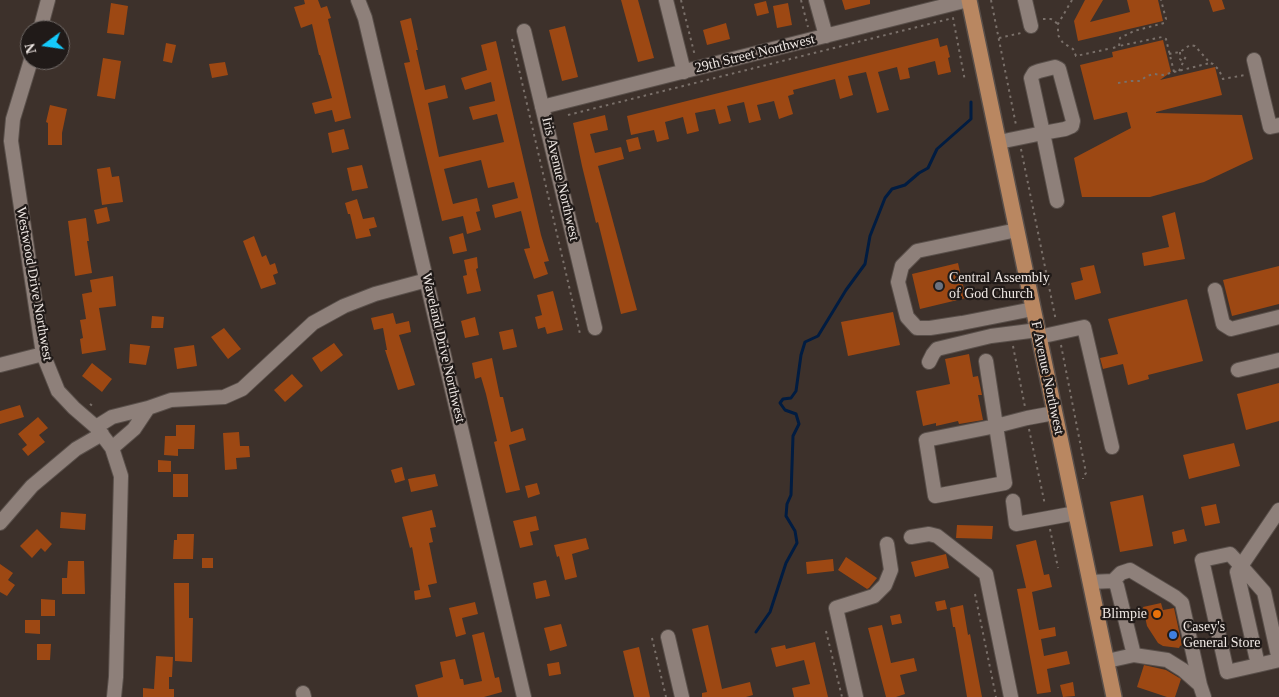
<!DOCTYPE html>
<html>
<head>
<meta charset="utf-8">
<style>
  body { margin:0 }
  #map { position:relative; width:1279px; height:697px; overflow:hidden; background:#3d312b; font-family:"Times New Roman",serif }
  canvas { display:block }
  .north { position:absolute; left:20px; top:20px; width:50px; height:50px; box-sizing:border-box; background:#201a18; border:1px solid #736d6a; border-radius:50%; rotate:256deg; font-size:14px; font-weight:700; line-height:20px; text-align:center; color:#f0e9e5 }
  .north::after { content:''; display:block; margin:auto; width:18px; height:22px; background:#15cafb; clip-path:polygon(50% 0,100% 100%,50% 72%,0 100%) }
</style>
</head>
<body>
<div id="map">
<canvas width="1279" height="697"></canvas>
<div class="north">N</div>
</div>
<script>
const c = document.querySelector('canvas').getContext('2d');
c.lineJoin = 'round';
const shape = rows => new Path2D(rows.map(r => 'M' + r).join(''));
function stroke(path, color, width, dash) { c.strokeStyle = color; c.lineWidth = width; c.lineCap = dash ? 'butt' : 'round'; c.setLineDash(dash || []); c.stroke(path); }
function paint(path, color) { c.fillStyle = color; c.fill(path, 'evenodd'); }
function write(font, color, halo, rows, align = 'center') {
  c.font = font + ' "Times New Roman",serif'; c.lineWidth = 4.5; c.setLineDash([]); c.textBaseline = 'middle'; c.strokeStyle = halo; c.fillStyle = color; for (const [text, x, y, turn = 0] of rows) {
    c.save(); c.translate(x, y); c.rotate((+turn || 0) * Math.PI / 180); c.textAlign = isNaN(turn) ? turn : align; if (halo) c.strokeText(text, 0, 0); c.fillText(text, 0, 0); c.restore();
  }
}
stroke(shape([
  [756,632,770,612,786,563,797,543,795,531,786,516,787,504,791,495,793,436,799,424,796,414,785,410,780,403,783,399,791,398,796,391,801,355,805,342,818,336,846,290,865,264,870,236,885,198,892,189,905,185,919,173,928,168,937,149,971,119,971,102]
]), '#011c41', 3);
paint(shape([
  [304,0,318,0,321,8,327,6,331,18,328,19,351,118,335,122,332,110,315,114,312,103,332,98,320,55,319,55,312,24,301,28,294,7,305,4],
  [621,0,638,0,654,58,638,62],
  [842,0,870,0,870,4,845,10],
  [1085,0,1103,0,1090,22,1130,12,1127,0,1158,0,1163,21,1078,41,1074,21],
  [1209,0,1222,0,1225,9,1213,12],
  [766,1,769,13,757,16,754,4],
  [111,3,128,6,124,35,107,33],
  [788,3,792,25,777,28,773,6],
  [411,18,418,50,416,50,425,90,445,85,448,98,428,103,439,157,504,142,497,114,473,120,469,107,495,101,491,82,465,90,461,78,487,70,481,45,496,41,541,235,549,261,544,262,548,274,534,279,524,249,530,248,521,211,495,218,492,205,518,198,514,182,488,188,481,160,444,169,453,204,477,198,480,211,476,212,481,230,467,234,463,216,442,221,404,63,410,62,400,21],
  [726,23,730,39,707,45,703,30],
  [565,26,578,77,562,81,549,30],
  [938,38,940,47,947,45,950,57,948,58,951,72,938,75,935,61,908,68,910,78,900,80,897,67,878,72,889,110,877,113,866,72,848,76,853,95,840,99,835,79,793,90,794,94,788,96,793,114,779,119,774,101,757,105,761,120,749,123,744,102,727,106,731,121,719,124,715,109,695,113,699,131,687,134,683,117,665,122,669,139,657,142,654,130,631,135,627,116],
  [1163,40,1171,72,1160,80,1215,67,1222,95,1156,112,1156,113,1242,115,1253,159,1204,182,1150,197,1082,197,1074,158,1131,128,1127,112,1094,120,1080,65,1113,57,1112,52],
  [166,43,176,45,172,63,163,61],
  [103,58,121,61,115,99,97,96],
  [225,62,228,75,212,78,209,64],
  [50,105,67,109,62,133,62,145,48,145,48,123,46,122],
  [605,115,608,130,590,134,595,153,621,147,624,159,598,166,637,310,621,314,598,222,596,223,582,166,573,123],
  [344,129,349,149,332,153,328,133],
  [638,137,641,149,629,152,626,140],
  [362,165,368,188,352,191,347,168],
  [110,167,112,177,119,176,123,202,102,205,97,169],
  [357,199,363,219,374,217,377,227,369,229,371,236,356,239,350,214,348,214,345,203],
  [107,207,110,221,97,224,94,210],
  [1175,212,1185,259,1144,266,1142,253,1169,247,1162,216],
  [86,218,89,241,87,241,92,273,75,276,68,221],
  [463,233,467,251,453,254,449,237],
  [254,236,262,257,266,255,270,265,275,263,278,273,273,275,276,284,261,289,243,241],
  [477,257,478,268,476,269,481,291,467,294,463,276,467,275,464,260],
  [958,263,966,298,920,309,912,274],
  [1094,265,1101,293,1075,300,1071,283,1083,280,1080,268],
  [1279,266,1279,304,1232,316,1223,280],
  [113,276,116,306,99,308,106,350,82,354,80,339,83,338,80,320,86,319,82,294,92,292,90,280],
  [553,291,563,330,547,334,545,327,538,329,535,317,542,315,537,295],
  [1187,299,1203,361,1148,375,1149,379,1128,385,1123,364,1103,369,1100,358,1118,354,1108,319],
  [893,312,900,345,848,356,841,322],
  [393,313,396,324,409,321,411,332,399,335,415,385,398,390,385,350,387,350,383,328,374,330,371,318],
  [152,316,164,317,163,328,151,328],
  [475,317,479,335,465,338,461,321],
  [224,328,241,349,228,359,211,337],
  [513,329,517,347,503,350,499,332],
  [334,343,343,355,321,372,312,358],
  [130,344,150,346,146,365,129,363],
  [194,345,197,366,177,369,174,348],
  [969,354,973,377,978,376,982,395,978,395,983,420,959,424,958,421,936,426,936,423,923,426,916,391,950,384,945,359],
  [492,358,500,397,503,397,511,432,523,428,526,440,509,445,520,490,506,493,494,442,497,441,486,394,481,377,475,379,472,363],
  [92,363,112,379,102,392,82,376],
  [292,374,303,386,285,402,274,390],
  [1279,383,1279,421,1246,430,1237,394],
  [20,405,24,417,0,424,0,411],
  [38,417,48,428,39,435,45,442,28,456,22,449,27,445,18,434],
  [176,425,195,425,194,449,178,449,178,456,164,455,165,436,176,436],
  [239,432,240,446,249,446,250,457,236,458,237,469,225,470,223,433],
  [1234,443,1240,466,1189,479,1183,455],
  [158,460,171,461,171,472,158,472],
  [402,467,405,480,395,483,391,470],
  [173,474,188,474,188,497,173,497],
  [435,474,438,486,411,492,408,479],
  [537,483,540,494,528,498,525,486],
  [1143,495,1153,546,1120,552,1110,502],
  [1216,504,1220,523,1205,526,1201,507],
  [432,510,436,527,430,528,433,542,429,543,437,583,428,585,431,597,415,600,414,591,420,590,412,547,410,548,402,517],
  [61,512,86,514,85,530,60,528],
  [536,516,539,530,530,532,533,545,520,548,513,521],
  [957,525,993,526,992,539,956,538],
  [37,529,52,544,45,552,41,548,32,558,20,546],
  [1184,529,1187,541,1174,544,1172,532],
  [177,534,194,534,193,559,173,559,174,540,177,540],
  [586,538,589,549,572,554,577,577,565,580,559,556,557,557,554,545],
  [1036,540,1044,575,1049,574,1052,587,1032,592,1039,630,1055,627,1056,636,1041,639,1044,656,1067,651,1070,664,1047,669,1051,692,1037,694,1017,589,1026,588,1016,545],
  [946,554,949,568,915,577,911,562],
  [846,557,877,578,869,588,867,589,838,570],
  [202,558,213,558,213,568,202,568],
  [833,559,834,571,807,574,806,562],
  [68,561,84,561,85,594,62,594,62,578,67,578],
  [0,564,13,573,8,580,15,585,7,596,0,592],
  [546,580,550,596,536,599,533,583],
  [174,583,189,583,189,618,193,618,192,662,175,661],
  [41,599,55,600,55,616,41,616],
  [945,600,947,609,937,611,935,602],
  [475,602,478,614,462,618,466,634,456,637,449,608],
  [1161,603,1163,610,1174,608,1182,645,1180,646,1179,648,1163,646,1158,643,1147,626,1143,607],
  [963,605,968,635,970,634,982,697,967,697,955,627,953,627,950,608],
  [900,614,902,623,892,625,890,616],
  [25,620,40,620,40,634,25,633],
  [561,624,567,646,550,651,544,628],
  [708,625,722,689,750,682,753,695,746,697,702,697,702,693,707,692,692,629],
  [882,625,891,663,914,658,917,671,900,675,905,694,896,697,886,697,868,628],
  [484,632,495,678,499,677,502,692,484,697,418,697,415,685,443,677,440,662,455,659,460,679,463,679,464,685,482,681,472,635],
  [815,642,828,697,794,697,792,688,810,684,804,660,776,667,771,648,785,645,786,649],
  [37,644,51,644,50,660,37,660],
  [639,647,646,679,650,697,634,697,623,651],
  [156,656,173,657,172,677,169,677,169,689,174,689,174,697,143,697,143,688,154,689],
  [559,662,561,674,549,676,547,664],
  [1144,665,1166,670,1181,679,1175,697,1167,697,1137,687],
  [1073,682,1075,696,1063,697,1060,685]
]), '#9d4813');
const minor = shape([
  [358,0,365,18,524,697],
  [666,0,684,72],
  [816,0,826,36],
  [1025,0,1031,26],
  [40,30,48,0],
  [524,31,595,328],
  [31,60,13,119,11,141,43,354,58,391,74,408,96,427,112,448,121,476,116,677,114,697],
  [1254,60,1270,127,1279,125],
  [542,107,968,0],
  [999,142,1043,133,1065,129,1072,126,1073,121,1059,69,1055,67,1039,71,1034,73,1031,78,1043,133,1057,201],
  [1017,230,917,251,902,266,898,282,907,317,917,328,930,328,962,323,1033,309],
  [1215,290,1223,324,1231,329,1279,317],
  [1039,337,1084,327,1112,447],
  [986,361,996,426,1005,483,935,496,926,440,996,426,1027,418,1054,413],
  [929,362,933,354,937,349,991,336,1038,330],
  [0,365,43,354],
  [1238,370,1279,360],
  [96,427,112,417,148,408],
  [112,448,134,429,148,408,171,400,224,397,242,389,313,323,344,306,375,294,427,280],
  [1013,501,1016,524,1076,513],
  [0,523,32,486,76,449,102,434],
  [911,537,929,534,937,536,986,574,1011,697],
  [1113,581,1121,573,1130,570,1175,597,1182,603,1200,685],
  [1090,582,1113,581,1117,586,1134,655],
  [668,637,682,697],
  [1107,661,1134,655,1167,660,1183,670,1200,685,1204,697],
  [1258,665,1227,672,1202,560,1230,554,1241,566,1264,592,1279,660,1258,665,1237,572,1241,566,1279,510],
  [303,693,304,697],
  [856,697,836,608,874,596,885,585,891,570,887,544]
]);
const major = shape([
  [969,0,1114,697]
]);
stroke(minor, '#594f4a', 16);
stroke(major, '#594f4a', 18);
stroke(shape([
  [681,0,695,56],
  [801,0,808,27],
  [991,0,1016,125],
  [1072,0,1058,24,1058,35,1063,43,1073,49,1076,56,1108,49],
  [1043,19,1051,19,1058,24],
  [999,38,1021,33],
  [512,39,580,334],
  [1113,48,1119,46,1120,38,1134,31,1164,23,1166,19,1161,0],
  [1180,52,1180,59,1183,62],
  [1169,54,1180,52,1190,45,1195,46,1210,63,1213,64,1219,70,1223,79,1245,75],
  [1179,71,1186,56],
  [1174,72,1210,63],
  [1118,83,1131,81,1140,81,1147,76,1154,74,1163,75,1174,72,1166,39,1162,37,1119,46],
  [568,115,953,18,965,81],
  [1021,149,1056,321],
  [1061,345,1086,473,1083,477,1083,479],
  [1013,346,1025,407],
  [90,404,95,408],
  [1029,429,1045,505],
  [1050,529,1058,568],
  [975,594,996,697],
  [826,631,842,697],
  [652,638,666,697]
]), '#7a706a', 2, [2.5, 4]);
stroke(minor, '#8e807a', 14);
stroke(major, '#b98761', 15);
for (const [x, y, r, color] of [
  [939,286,5,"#6b7280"],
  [1157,614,5,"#e8710a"],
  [1173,635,5,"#3f7fe0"]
]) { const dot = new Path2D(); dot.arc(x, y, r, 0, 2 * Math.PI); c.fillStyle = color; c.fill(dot); stroke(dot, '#201a18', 2); }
write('14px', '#f0e9e5', '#201a18', [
  ["29th Street Northwest",755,54,-14],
  ["Iris Avenue Northwest",560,179,77],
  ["Westwood Drive Northwest",34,284,80],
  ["Waveland Drive Northwest",443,348,77],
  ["F Avenue Northwest",1047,378,78]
]);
write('14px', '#f0e9e5', '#201a18', [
  ["Central Assembly",949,278],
  ["of God Church",949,294],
  ["Blimpie",1147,614,"right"],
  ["Casey's",1183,627],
  ["General Store",1183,643]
], 'left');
</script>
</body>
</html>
